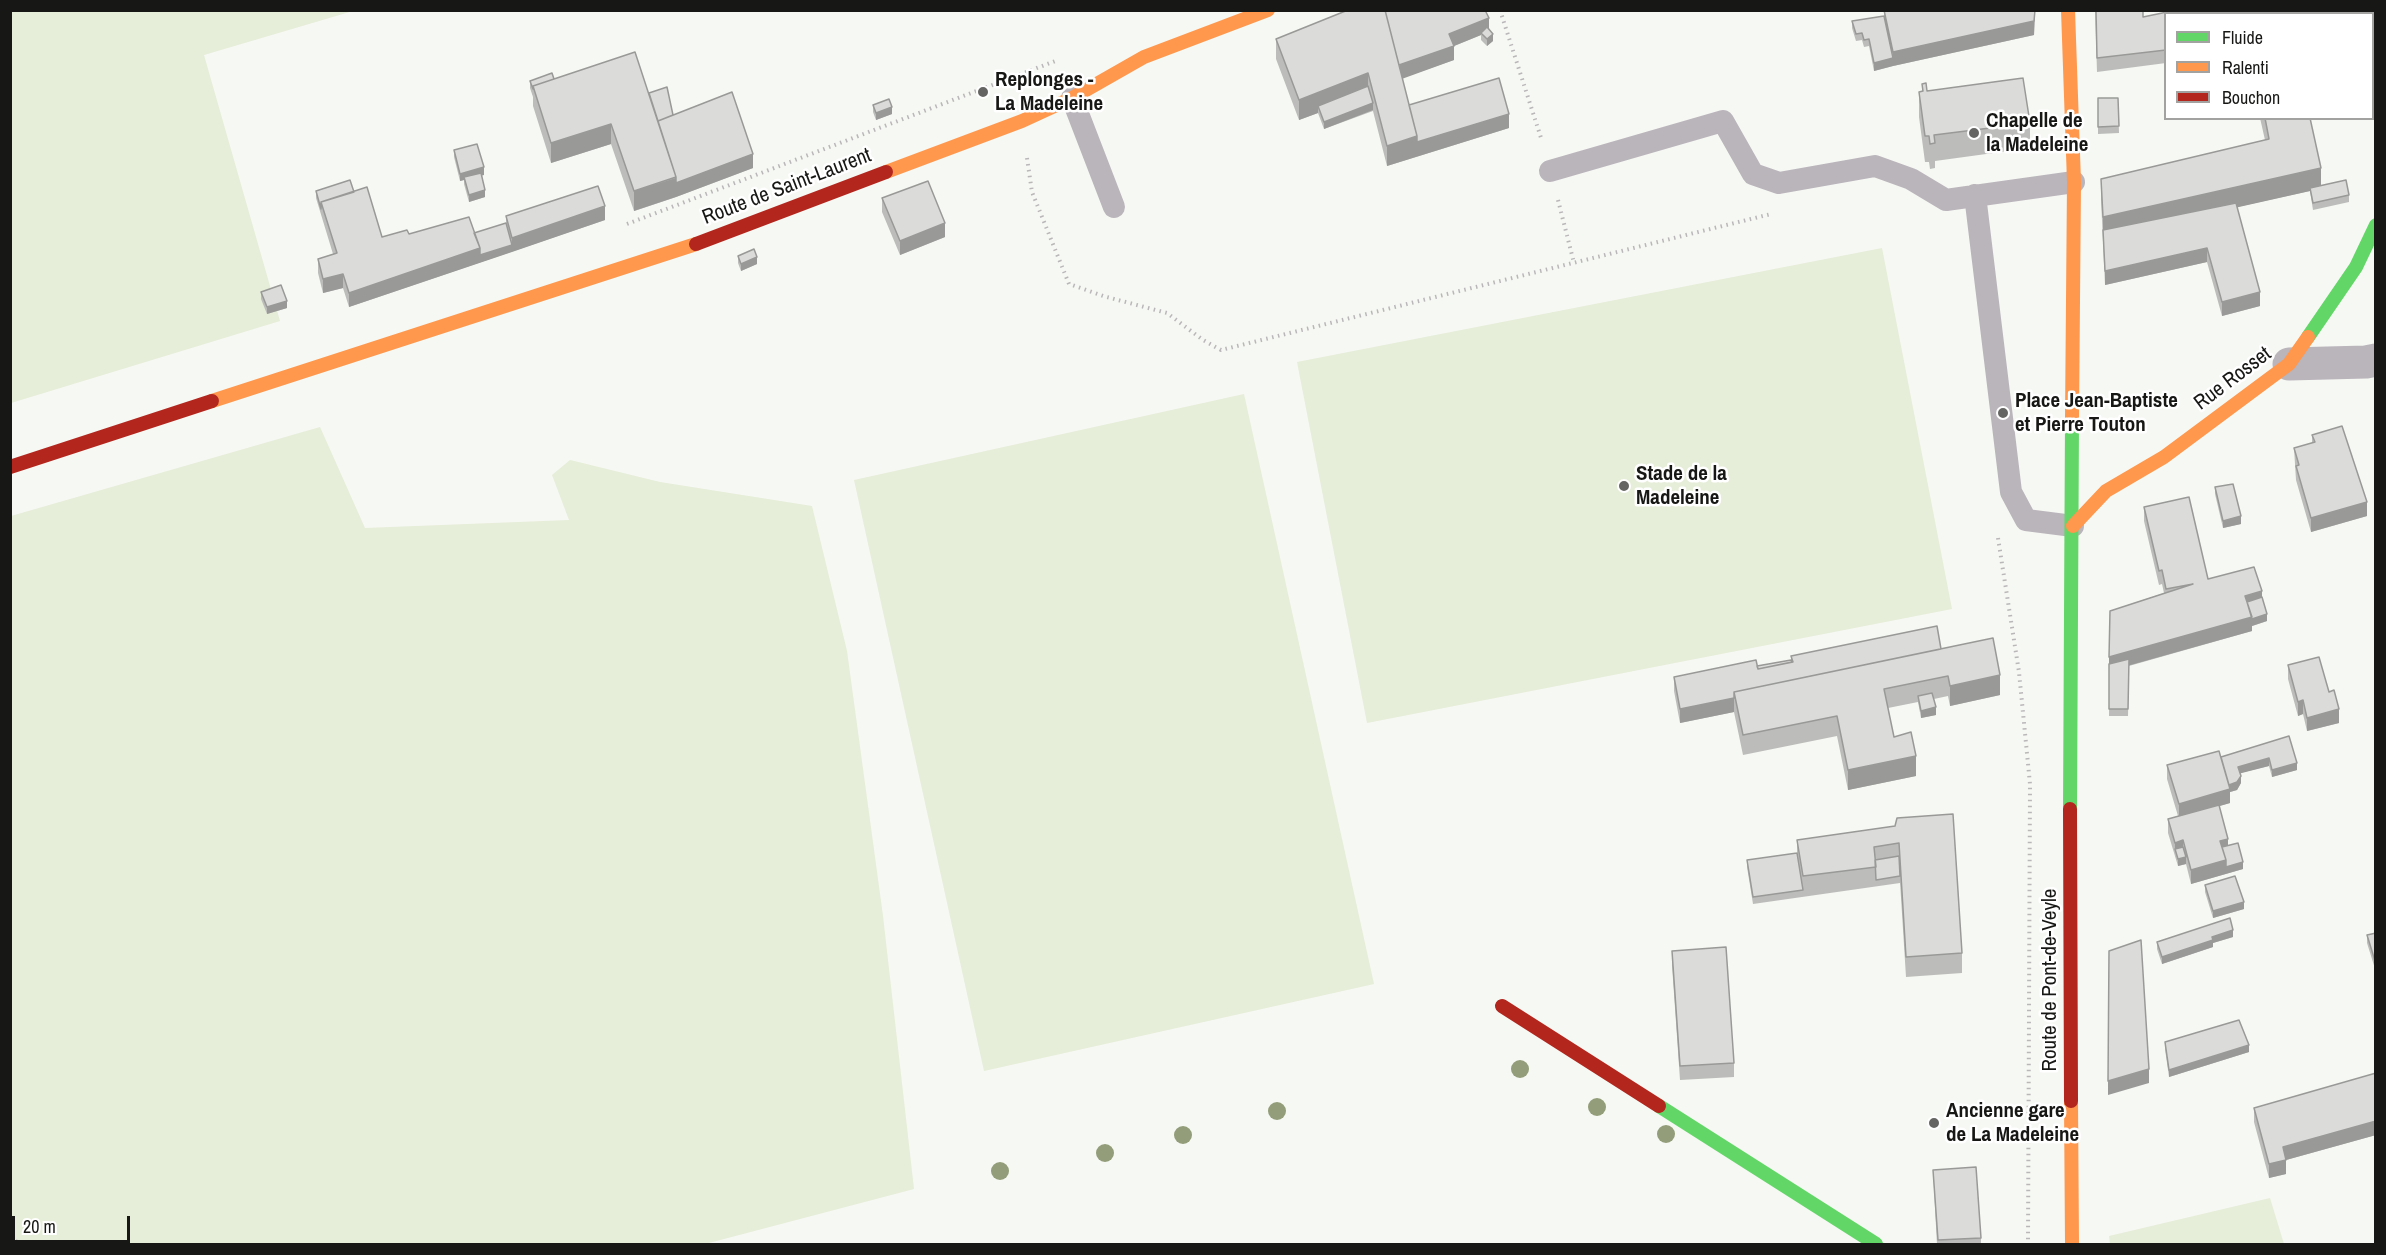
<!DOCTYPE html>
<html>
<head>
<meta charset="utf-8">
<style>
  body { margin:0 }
  #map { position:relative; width:2386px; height:1255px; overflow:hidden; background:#f6f8f3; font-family:"Archivo Narrow",sans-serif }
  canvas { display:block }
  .frame { position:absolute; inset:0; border:12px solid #171815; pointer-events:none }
  .legend { position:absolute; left:2164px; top:12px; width:210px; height:108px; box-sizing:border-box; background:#fff; border:2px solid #a2a3a1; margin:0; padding:8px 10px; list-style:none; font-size:18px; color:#171815 }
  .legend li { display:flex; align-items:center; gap:12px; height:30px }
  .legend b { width:30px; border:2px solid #a2a3a1 }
  .scale { position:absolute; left:12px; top:1216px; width:118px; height:27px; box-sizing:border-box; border:3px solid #171815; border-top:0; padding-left:8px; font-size:18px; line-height:21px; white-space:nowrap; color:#171815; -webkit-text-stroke:4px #fff; paint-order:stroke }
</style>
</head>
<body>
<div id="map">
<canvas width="2386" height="1255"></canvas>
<div class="frame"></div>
<ul class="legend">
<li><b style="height:8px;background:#63d668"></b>Fluide</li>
<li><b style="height:8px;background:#ff974d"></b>Ralenti</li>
<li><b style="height:8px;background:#b3261e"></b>Bouchon</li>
</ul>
<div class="scale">20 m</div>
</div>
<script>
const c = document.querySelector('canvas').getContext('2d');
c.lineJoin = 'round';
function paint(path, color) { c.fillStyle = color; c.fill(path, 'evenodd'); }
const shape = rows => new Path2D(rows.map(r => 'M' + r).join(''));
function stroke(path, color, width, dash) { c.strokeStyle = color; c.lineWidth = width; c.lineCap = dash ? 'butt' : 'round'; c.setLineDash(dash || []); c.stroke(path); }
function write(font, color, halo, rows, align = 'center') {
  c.font = font + ' "Archivo Narrow",sans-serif'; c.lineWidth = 5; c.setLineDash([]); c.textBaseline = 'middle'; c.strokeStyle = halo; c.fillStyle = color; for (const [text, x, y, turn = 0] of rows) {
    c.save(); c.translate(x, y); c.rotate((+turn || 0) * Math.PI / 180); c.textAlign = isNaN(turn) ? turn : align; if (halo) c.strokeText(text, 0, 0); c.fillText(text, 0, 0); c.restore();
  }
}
paint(shape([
  [11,11,353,11,204,55,280,321,11,403],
  [1882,248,1952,609,1367,723,1297,362],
  [1244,394,1374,984,984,1071,854,480],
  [320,427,365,528,569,520,552,475,570,460,660,482,812,506,847,651,883,916,914,1189,705,1244,11,1244,11,516],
  [2270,1198,2284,1244,2110,1244,2109,1236]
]), '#e6edd8');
stroke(shape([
  [1500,10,1542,141],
  [1027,158,1032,192,1069,284,1103,296,1167,313,1203,340,1221,350,1771,214],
  [1558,200,1574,263],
  [627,224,1058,60],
  [1998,538,2019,672,2030,784,2028,1244],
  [10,1239,23,1244]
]), '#bab7b9', 4, [1.5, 4.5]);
stroke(shape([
  [1072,98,1114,207],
  [1550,171,1723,121,1753,174,1779,183,1875,166,1911,179,1946,200,2074,182],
  [1975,195,2011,492,2026,520,2073,526]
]), '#bab4bb', 22);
stroke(shape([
  [2289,364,2366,362,2376,360]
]), '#bab4bb', 33);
stroke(shape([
  [2308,337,2356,267,2376,225],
  [2070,809,2072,419],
  [1659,1106,1876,1244]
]), '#63d668', 14);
stroke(shape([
  [2068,10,2074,182,2072,419],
  [886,172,1022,121,1072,98,1144,57,1268,10],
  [212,401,696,244],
  [2073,526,2106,491,2164,457,2289,364,2308,337],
  [2071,1101,2072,1244]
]), '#ff974d', 14);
stroke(shape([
  [696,244,886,172],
  [10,467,212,401],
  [2070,809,2071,1101],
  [1502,1006,1659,1106]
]), '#b3261e', 14);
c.fillStyle = '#939d79';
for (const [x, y] of [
  [1520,1069],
  [1597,1107],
  [1277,1111],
  [1666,1134],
  [1183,1135],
  [1105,1153],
  [1000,1171]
]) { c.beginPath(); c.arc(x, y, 9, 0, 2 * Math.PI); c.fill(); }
paint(shape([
  [1884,10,2035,10,2034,35,1893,66,1874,71,1869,46,1864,47,1862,40,1856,41,1852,28,1852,21,1884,16],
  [2095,10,2163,10,2163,12,2143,11,2143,17,2166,14,2166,63,2097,72],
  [1489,28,1493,41,1487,46,1481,40,1481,35,1454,46,1454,60,1402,78,1409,105,1509,128,1387,166,1373,111,1324,129,1318,113,1299,120,1276,59,1276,39],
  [554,79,649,93,673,115,753,168,676,197,634,211,611,144,551,163,533,106,533,97,530,88,530,81],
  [1922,84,1927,91,2030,123,2030,148,1935,161,1935,168,1930,169,1929,162,1925,162,1919,117,1919,92,1922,92],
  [2098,98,2118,98,2119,133,2098,134],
  [873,105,892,114,876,120,873,112],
  [2260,118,2310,118,2321,186,2349,195,2349,202,2313,210,2310,191,2237,207,2260,306,2222,316,2207,262,2105,285,2101,199,2101,179,2265,140],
  [454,150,484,175,482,175,485,197,469,202,464,184,464,180,460,181,454,157],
  [316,191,354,192,382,237,409,234,474,233,506,223,506,216,605,220,349,307,343,288,323,293,318,273,318,259,333,254,316,198],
  [882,198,945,237,900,255,882,212],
  [738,256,757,264,741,271,738,263],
  [261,292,287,308,267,314,261,299],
  [2312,435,2367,516,2311,532,2296,480,2294,448,2312,443],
  [2215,487,2241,524,2223,528,2215,494],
  [2144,507,2208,579,2262,597,2267,621,2252,626,2252,631,2129,666,2128,716,2109,716,2110,611,2164,593,2162,584,2159,585,2144,521],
  [1941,649,2000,695,1950,706,1948,696,1934,699,1936,715,1921,718,1918,702,1888,708,1894,737,1916,776,1848,790,1837,736,1743,755,1734,712,1680,723,1674,691,1674,677,1791,661,1791,656],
  [2288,665,2329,692,2339,723,2307,731,2303,714,2298,716,2288,679],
  [2289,736,2297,770,2272,777,2269,766,2240,773,2241,783,2237,790,2230,792,2230,803,2219,806,2228,846,2243,869,2191,884,2186,864,2178,866,2168,833,2168,819,2178,816,2167,779,2167,765,2221,757],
  [1895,826,1962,953,1962,973,1906,977,1900,882,1900,883,1753,904,1747,867,1747,860,1797,853,1797,840],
  [2205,885,2244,909,2213,918,2205,892],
  [2376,933,2376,972,2367,943,2367,935],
  [2233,937,2213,943,2213,947,2162,964,2157,949,2157,942],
  [1672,951,1734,1063,1734,1077,1680,1080,1672,965],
  [2165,1042,2249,1052,2169,1077,2165,1049],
  [2376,1073,2376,1135,2286,1160,2286,1174,2269,1178,2254,1122,2254,1108],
  [1933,1170,1981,1238,1981,1245,1937,1245]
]), '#bcbdbb');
paint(shape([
  [2035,10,2034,35,1893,66,1874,71,1874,63,1893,58,1893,52],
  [2208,10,2248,10,2234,14,2208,14],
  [1489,18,1489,32,1481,33,1481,35,1454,46,1454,60,1399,80,1399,66,1449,34],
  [1493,34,1493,41,1487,46,1487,39],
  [1368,73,1368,93,1318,106,1318,113,1299,120,1299,100],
  [1373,103,1373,110,1324,129,1324,122],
  [892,107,892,114,876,120,876,113],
  [1509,114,1509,128,1387,166,1387,146,1417,136],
  [611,124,611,144,551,163,551,143],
  [753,154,753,168,676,197,634,211,634,191],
  [484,167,484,175,465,180,464,177,464,180,460,181,460,174],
  [2321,168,2321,189,2310,188,2310,191,2199,216,2103,230,2103,237,2103,217],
  [485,190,485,197,469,202,469,195],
  [605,206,605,220,512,252,512,238],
  [945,223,945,237,900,255,900,241],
  [512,245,512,252,349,307,349,293,480,248],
  [2207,248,2207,262,2105,285,2105,271],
  [757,257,757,264,741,271,741,264],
  [343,274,343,288,323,293,323,279],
  [2260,292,2260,306,2222,316,2222,302],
  [287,301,287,308,267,314,267,307],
  [2367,502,2367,516,2311,532,2311,518],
  [2241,516,2241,524,2223,528,2223,521],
  [2262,591,2262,605,2247,609,2245,596],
  [2267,614,2267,621,2252,626,2252,631,2109,671,2109,657,2252,617],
  [2000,675,2000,695,1950,706,1950,686],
  [1734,698,1734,712,1680,723,1680,709],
  [2303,700,2303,714,2298,716,2298,702],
  [1936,707,1936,715,1921,718,1921,711],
  [2339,709,2339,723,2307,731,2307,718],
  [1916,756,1916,776,1848,790,1848,770],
  [2269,758,2269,766,2238,774,2238,767],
  [2297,763,2297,770,2272,777,2272,770],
  [2241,776,2241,783,2237,790,2230,792,2230,803,2179,818,2179,804,2228,786],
  [2228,839,2228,853,2222,855,2220,841],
  [2183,840,2183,854,2175,849,2175,843],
  [2186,857,2186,864,2178,866,2178,859],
  [2226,860,2243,862,2243,869,2191,884,2191,870],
  [2244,902,2244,909,2213,918,2213,911],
  [2233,930,2233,937,2213,943,2213,947,2162,964,2162,957,2212,937],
  [2249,1045,2249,1052,2169,1077,2169,1070],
  [2149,1069,2149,1083,2108,1095,2108,1081],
  [2376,1121,2376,1135,2286,1160,2286,1174,2269,1178,2269,1164,2283,1147]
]), '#999a98');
const building = shape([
  [1348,10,1385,10,1417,136,1387,146,1368,73,1299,100,1276,39,1348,10],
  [1385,10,1485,10,1489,18,1449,34,1454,46,1399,65,1385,10],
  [1884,10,2035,10,2034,21,1893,52,1884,10],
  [2096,10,2143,10,2143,17,2167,12,2167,14,2166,14,2166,50,2097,58,2096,10],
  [1884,16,1893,58,1874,63,1869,39,1864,40,1862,33,1856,34,1852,21,1884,16],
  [1487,27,1493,34,1487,39,1481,33,1487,27],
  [635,52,676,177,634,191,611,124,551,143,533,86,635,52],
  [552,73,554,79,533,86,533,89,530,81,552,73],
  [1499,78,1509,114,1417,142,1417,136,1409,105,1499,78],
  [2023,78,2030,123,1934,135,1935,143,1930,144,1929,136,1925,136,1919,92,1923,91,1922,84,1926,83,1927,91,2023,78],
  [1368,86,1373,103,1324,122,1318,106,1368,86],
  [667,87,673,115,658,121,649,93,667,87],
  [732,92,753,154,676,183,676,177,658,121,732,92],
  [2098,98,2118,98,2119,126,2098,127,2098,98],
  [889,99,892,107,876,113,873,105,889,99],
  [2265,118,2310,118,2321,168,2103,217,2101,179,2269,139,2265,118],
  [477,144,484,167,460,174,454,150,477,144],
  [481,173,485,190,469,195,464,177,481,173],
  [350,180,354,192,321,202,321,209,316,191,350,180],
  [2346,180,2349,195,2313,203,2310,188,2346,180],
  [928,181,945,223,900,241,882,198,928,181],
  [598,186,605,206,512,238,506,216,598,186],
  [367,187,382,237,407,230,409,234,469,217,480,248,349,293,343,274,323,279,318,259,337,253,321,202,367,187],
  [2236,203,2260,292,2222,302,2207,248,2105,271,2103,230,2236,203],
  [506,223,512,245,480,255,480,248,474,233,506,223],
  [754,249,757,257,741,264,738,256,754,249],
  [281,285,287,301,267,307,261,292,281,285],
  [2342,426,2367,502,2311,518,2296,466,2299,465,2294,448,2315,442,2312,435,2342,426],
  [2233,484,2241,516,2223,521,2215,487,2233,484],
  [2189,497,2208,579,2254,567,2262,591,2245,596,2252,617,2109,657,2110,611,2193,584,2166,589,2162,570,2159,571,2144,507,2189,497],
  [2262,597,2267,614,2252,619,2247,602,2262,597],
  [1937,626,1941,649,1734,692,1734,698,1680,709,1674,677,1756,660,1758,669,1793,662,1791,656,1937,626],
  [1993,638,2000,675,1950,686,1948,676,1884,689,1894,737,1911,732,1916,756,1848,770,1837,716,1743,735,1734,692,1993,638],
  [2319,657,2329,692,2334,690,2339,709,2307,718,2303,700,2298,702,2288,665,2319,657],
  [2129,659,2128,709,2109,709,2109,664,2129,659],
  [1791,660,1792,662,1758,669,1757,666,1791,660],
  [1932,693,1936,707,1921,711,1918,696,1932,693],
  [2289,736,2297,763,2272,770,2269,758,2238,767,2241,776,2237,782,2229,785,2221,757,2289,736],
  [2219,751,2230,789,2179,804,2167,765,2219,751],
  [2219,805,2228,839,2220,841,2226,860,2191,870,2183,840,2175,843,2168,819,2219,805],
  [1953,814,1962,953,1906,957,1899,843,1874,847,1876,867,1803,876,1797,840,1895,826,1897,818,1953,814],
  [2238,843,2243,862,2226,867,2226,860,2222,847,2238,843],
  [2183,847,2186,857,2178,859,2175,849,2183,847],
  [1797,853,1803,890,1753,897,1747,860,1797,853],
  [1899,856,1900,876,1876,880,1875,860,1899,856],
  [2235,876,2244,902,2213,911,2205,885,2235,876],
  [2230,918,2233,930,2212,937,2213,940,2162,957,2157,942,2230,918],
  [2376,933,2376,964,2367,935,2376,933],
  [2141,940,2149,1069,2108,1081,2109,951,2141,940],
  [1726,947,1734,1063,1680,1066,1672,951,1726,947],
  [2239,1020,2249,1045,2169,1070,2165,1042,2239,1020],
  [2376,1073,2376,1121,2283,1147,2286,1160,2269,1164,2254,1108,2376,1073],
  [1976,1167,1981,1238,1938,1240,1933,1170,1976,1167]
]);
paint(building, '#dbdcd9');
stroke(building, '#999a98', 1.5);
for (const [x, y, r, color] of [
  [983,92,6,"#656663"],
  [1974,133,6,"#656663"],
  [2003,413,6,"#656663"],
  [1624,486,6,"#656663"],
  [1934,1123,6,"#656663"]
]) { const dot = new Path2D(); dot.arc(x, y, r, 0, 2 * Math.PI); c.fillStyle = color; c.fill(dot); stroke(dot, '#fff', 2); }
write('bold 21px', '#171815', '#fff', [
  ["Replonges -",995,80],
  ["La Madeleine",995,104],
  ["Chapelle de",1986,121],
  ["la Madeleine",1986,145],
  ["Place Jean-Baptiste",2015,401],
  ["et Pierre Touton",2015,425],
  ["Stade de la",1636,474],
  ["Madeleine",1636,498],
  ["Ancienne gare",1946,1111],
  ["de La Madeleine",1946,1135]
], 'left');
write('21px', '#171815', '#fff', [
  ["Route de Saint-Laurent",787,187,-21],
  ["Rue Rosset",2233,379,-37],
  ["Route de Pont-de-Veyle",2050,980,-90]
]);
</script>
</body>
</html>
